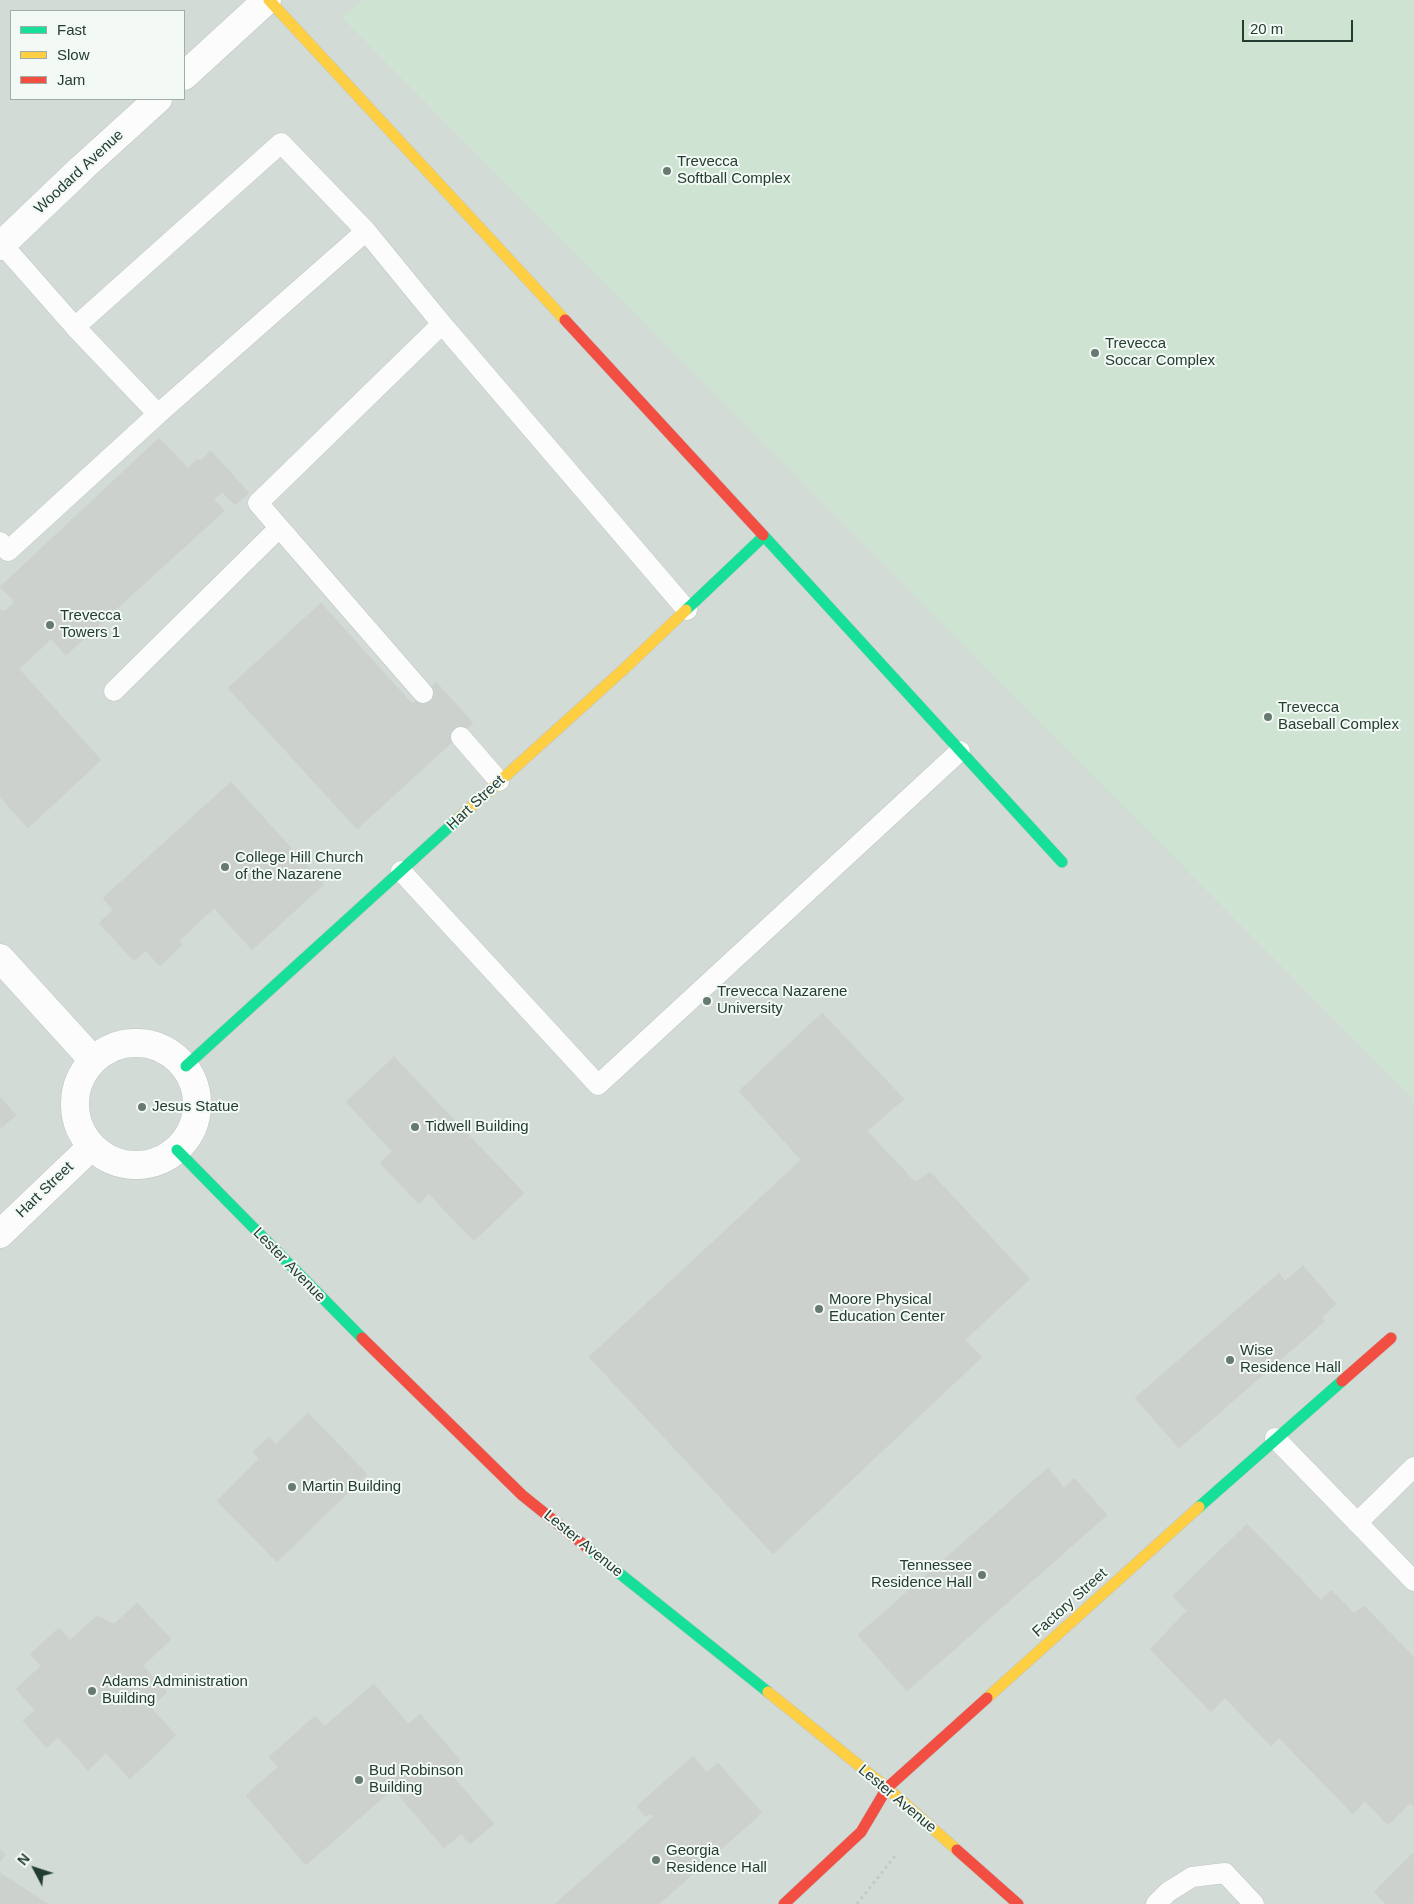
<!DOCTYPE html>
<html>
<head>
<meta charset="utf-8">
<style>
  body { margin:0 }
  #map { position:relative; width:1414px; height:1904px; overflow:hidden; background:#e5eae7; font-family:Arial,sans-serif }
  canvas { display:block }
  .legend { position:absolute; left:10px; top:10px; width:175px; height:90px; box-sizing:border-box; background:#f3f9f5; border:1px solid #a0aea7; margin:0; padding:6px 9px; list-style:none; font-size:15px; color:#233d32 }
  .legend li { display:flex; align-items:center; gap:10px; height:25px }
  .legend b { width:25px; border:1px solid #a0aea7 }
  .north { position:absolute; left:10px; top:1844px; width:50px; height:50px; -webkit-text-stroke:4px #f3f9f5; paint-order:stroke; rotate:310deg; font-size:14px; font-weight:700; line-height:20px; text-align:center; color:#233d32 }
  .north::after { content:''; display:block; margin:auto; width:18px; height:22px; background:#233d32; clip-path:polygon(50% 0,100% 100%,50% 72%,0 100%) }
  .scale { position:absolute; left:1242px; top:20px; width:111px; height:22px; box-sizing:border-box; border:2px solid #233d32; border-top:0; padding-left:6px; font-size:15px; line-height:18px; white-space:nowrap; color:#233d32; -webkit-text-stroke:4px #f3f9f5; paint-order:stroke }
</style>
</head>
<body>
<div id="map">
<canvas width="1414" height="1904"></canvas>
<ul class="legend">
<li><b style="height:6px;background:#16e098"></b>Fast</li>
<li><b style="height:6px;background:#ffcf43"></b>Slow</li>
<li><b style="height:6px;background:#f24e42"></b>Jam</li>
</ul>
<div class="north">N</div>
<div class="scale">20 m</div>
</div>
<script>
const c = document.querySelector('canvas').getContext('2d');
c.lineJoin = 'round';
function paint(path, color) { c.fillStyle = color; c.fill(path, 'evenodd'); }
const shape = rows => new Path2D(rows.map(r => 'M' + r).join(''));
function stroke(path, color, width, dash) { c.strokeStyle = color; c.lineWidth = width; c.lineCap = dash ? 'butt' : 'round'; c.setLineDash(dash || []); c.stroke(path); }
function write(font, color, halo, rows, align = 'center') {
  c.font = font + ' Arial,sans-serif'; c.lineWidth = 4; c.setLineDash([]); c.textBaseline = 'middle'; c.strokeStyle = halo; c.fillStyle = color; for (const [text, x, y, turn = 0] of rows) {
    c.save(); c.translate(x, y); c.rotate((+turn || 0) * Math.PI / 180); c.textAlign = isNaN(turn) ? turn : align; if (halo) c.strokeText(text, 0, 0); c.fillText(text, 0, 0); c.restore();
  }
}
paint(shape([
  [0,0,1414,0,1414,1904,0,1904],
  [11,11,184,11,184,99,11,99]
]), '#d3dbd6');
paint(shape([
  [362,0,1414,0,1414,1100,342,18]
]), '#cee3d2');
const building = shape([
  [159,438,188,468,197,459,200,461,211,451,249,493,235,505,222,492,214,499,224,511,66,655,51,639,19,669,101,760,28,828,0,797,0,610,5,611,15,602,0,587,159,438],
  [321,603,412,704,436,682,473,723,357,829,228,688,321,603],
  [231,782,324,884,252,950,214,908,179,941,182,945,160,966,146,951,134,961,99,923,113,910,103,898,231,782],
  [822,1013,904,1099,867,1131,915,1182,930,1172,1030,1279,965,1340,982,1357,773,1554,589,1357,801,1160,739,1091,822,1013],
  [394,1057,524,1193,474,1241,429,1194,419,1204,380,1163,392,1151,346,1102,394,1057],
  [0,1097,16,1115,0,1129,0,1097],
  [1303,1266,1336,1304,1322,1317,1325,1321,1179,1448,1135,1398,1279,1273,1285,1281,1303,1266],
  [308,1413,367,1474,277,1562,217,1501,259,1459,253,1452,269,1437,276,1444,308,1413],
  [1048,1468,1064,1488,1074,1478,1107,1515,907,1691,858,1635,1048,1468],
  [1247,1524,1321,1600,1331,1590,1354,1613,1364,1606,1414,1657,1414,1807,1410,1803,1388,1825,1365,1801,1353,1814,1279,1738,1271,1746,1225,1698,1211,1712,1150,1649,1187,1611,1173,1596,1247,1524],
  [137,1603,171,1639,143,1666,167,1692,151,1708,176,1735,130,1779,106,1753,88,1770,58,1737,47,1748,23,1721,35,1710,16,1689,41,1666,30,1654,59,1628,70,1640,97,1616,114,1624,137,1603],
  [374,1684,408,1724,420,1714,460,1760,448,1771,494,1824,470,1844,461,1834,444,1848,393,1789,306,1865,246,1795,278,1767,269,1757,315,1716,325,1726,374,1684],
  [693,1756,707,1772,718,1763,762,1813,659,1904,555,1904,654,1816,651,1814,645,1816,637,1806,693,1756],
  [0,1850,5,1854,0,1862,0,1850],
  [1414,1852,1414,1904,1386,1904,1374,1892,1414,1852],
  [0,1873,48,1904,0,1904,0,1873]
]);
paint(building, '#ccd1ce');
stroke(building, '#ced3d0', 1);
const lane = shape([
  [366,231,158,414,75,327,281,143,366,231,442,324,687,610],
  [2,244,75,327],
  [0,542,8,551,158,414],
  [114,691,279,528],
  [423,693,258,503,442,324],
  [461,737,499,781],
  [401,871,598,1085,960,751],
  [1275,1438,1414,1581],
  [1357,1523,1414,1467],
  [1156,1904,1168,1892,1192,1877,1225,1873,1254,1904]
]);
const street = shape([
  [184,76,267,0],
  [0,246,83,167,158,99],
  [0,958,93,1060],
  '75 1104a61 61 0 1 1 122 0a61 61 0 1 1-122 0Z',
  [0,1234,91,1147]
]);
const fast = shape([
  [763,535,1062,862],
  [686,610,764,536],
  [186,1066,459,818],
  [177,1150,362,1338],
  [1199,1507,1342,1381],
  [589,1549,768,1692]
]);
const slow = shape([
  [269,0,565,320],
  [459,818,624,669,686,610],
  [768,1692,887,1788,957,1850],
  [987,1698,1199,1507]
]);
const jam = shape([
  [565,320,763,535],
  [362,1338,522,1495,589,1549],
  [1342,1381,1391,1338],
  [957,1850,1018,1904],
  [784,1904,861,1832,887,1788,987,1698]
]);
stroke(lane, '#c2c7c4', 21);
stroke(street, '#c2c7c4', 29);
stroke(fast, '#c0c8c4', 12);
stroke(slow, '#c0c8c4', 12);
stroke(jam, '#c0c8c4', 12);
stroke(shape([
  [857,1904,895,1856]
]), '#c2cac5', 3, [2.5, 4]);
stroke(lane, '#fbfcfb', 20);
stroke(street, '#fbfcfb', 28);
stroke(fast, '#16e098', 11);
stroke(slow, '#ffcf43', 11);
stroke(jam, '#f24e42', 11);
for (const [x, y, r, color] of [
  [667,171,5,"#677a71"],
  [1095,353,5,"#677a71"],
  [50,625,5,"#677a71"],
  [1268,717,5,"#677a71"],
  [225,867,5,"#677a71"],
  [707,1001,5,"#677a71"],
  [142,1107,5,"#677a71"],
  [415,1127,5,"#677a71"],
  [819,1309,5,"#677a71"],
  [1230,1360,5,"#677a71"],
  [292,1487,5,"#677a71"],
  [982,1575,5,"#677a71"],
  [92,1691,5,"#677a71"],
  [359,1780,5,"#677a71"],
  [656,1860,5,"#677a71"]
]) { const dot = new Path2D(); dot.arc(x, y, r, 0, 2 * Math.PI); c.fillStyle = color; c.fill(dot); stroke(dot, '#f3f9f5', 2); }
write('15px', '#233d32', '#f3f9f5', [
  ["Trevecca",677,162],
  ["Softball Complex",677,179],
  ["Trevecca",1105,344],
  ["Soccar Complex",1105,361],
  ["Trevecca",60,616],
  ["Towers 1",60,633],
  ["Trevecca",1278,708],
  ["Baseball Complex",1278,725],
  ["College Hill Church",235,858],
  ["of the Nazarene",235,875],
  ["Trevecca Nazarene",717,992],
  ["University",717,1009],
  ["Jesus Statue",152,1107],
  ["Tidwell Building",425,1127],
  ["Moore Physical",829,1300],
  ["Education Center",829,1317],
  ["Wise",1240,1351],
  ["Residence Hall",1240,1368],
  ["Martin Building",302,1487],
  ["Tennessee",972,1566,"right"],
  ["Residence Hall",972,1583,"right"],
  ["Adams Administration",102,1682],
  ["Building",102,1699],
  ["Bud Robinson",369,1771],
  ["Building",369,1788],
  ["Georgia",666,1851],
  ["Residence Hall",666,1868]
], 'left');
write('15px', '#233d32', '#f3f9f5', [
  ["Woodard Avenue",79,172,-43],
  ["Hart Street",476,803,-43],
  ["Hart Street",45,1190,-44],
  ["Lester Avenue",289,1265,46],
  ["Lester Avenue",583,1544,39],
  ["Factory Street",1070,1603,-42],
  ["Lester Avenue",897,1799,40]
]);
</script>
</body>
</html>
